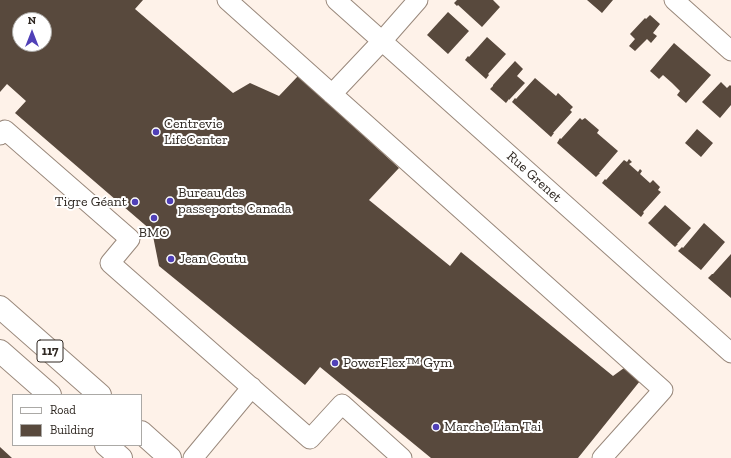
<!DOCTYPE html>
<html>
<head>
<meta charset="utf-8">
<style>
  body { margin:0 }
  #map { position:relative; width:731px; height:458px; overflow:hidden; background:#fef2e9; font-family:"Zilla Slab",serif }
  canvas { display:block }
  .legend { position:absolute; left:12px; top:394px; width:130px; height:52px; box-sizing:border-box; background:#fff; border:1px solid #aba9a6; margin:0; padding:5px 7px; list-style:none; font-size:12px; color:#2e2721 }
  .legend li { display:flex; align-items:center; gap:8px; height:20px }
  .legend b { width:20px; border:1px solid #aba9a6 }
  .north { position:absolute; left:12px; top:12px; width:40px; height:40px; box-sizing:border-box; background:#fff; border:1px solid #aba9a6; border-radius:50%; rotate:0deg; font-size:11px; font-weight:700; line-height:16px; text-align:center; color:#2e2721 }
  .north::after { content:''; display:block; margin:auto; width:14px; height:18px; background:#5040b7; clip-path:polygon(50% 0,100% 100%,50% 72%,0 100%) }
</style>
</head>
<body>
<div id="map">
<canvas width="731" height="458"></canvas>
<ul class="legend">
<li><b style="height:5px;background:#fff"></b>Road</li>
<li><b style="height:11px;background:#58493d"></b>Building</li>
</ul>
<div class="north">N</div>
</div>
<script>
const c = document.querySelector('canvas').getContext('2d');
c.lineJoin = 'round';
function paint(path, color) { c.fillStyle = color; c.fill(path, 'evenodd'); }
const shape = rows => new Path2D(rows.map(r => 'M' + r).join(''));
function stroke(path, color, width, dash) { c.strokeStyle = color; c.lineWidth = width; c.lineCap = dash ? 'butt' : 'round'; c.setLineDash(dash || []); c.stroke(path); }
function write(font, color, halo, rows, align = 'center') {
  c.font = font + ' "Zilla Slab",serif'; c.lineWidth = 4; c.setLineDash([]); c.textBaseline = 'middle'; c.strokeStyle = halo; c.fillStyle = color; for (const [text, x, y, turn = 0] of rows) {
    c.save(); c.translate(x, y); c.rotate((+turn || 0) * Math.PI / 180); c.textAlign = isNaN(turn) ? turn : align; if (halo) c.strokeText(text, 0, 0); c.fillText(text, 0, 0); c.restore();
  }
}
paint(shape([
  [0,0,143,0,135,9,233,93,250,83,279,96,298,76,399,168,369,200,450,266,461,252,613,376,624,368,640,381,578,458,431,458,320,367,305,385,159,266,152,231,15,113,26,101,7,84,0,92],
  [20,20,44,20,44,44,20,44],
  [457,0,493,0,500,7,482,27,458,5,457,6,454,3],
  [587,0,613,0,602,13],
  [448,12,469,31,448,54,427,35],
  [650,15,660,24,653,33,657,36,651,43,647,39,635,51,629,46,635,39,630,34,645,18,646,19],
  [487,37,506,54,488,74,489,75,486,79,465,60,468,56,469,57],
  [674,43,711,75,686,103,677,95,680,91,672,83,663,75,659,79,650,71],
  [515,61,523,69,517,76,525,83,509,100,509,99,506,103,490,89,493,86,493,85],
  [535,78,556,96,558,93,573,107,570,110,572,112,553,133,554,133,551,137,512,102,515,98,516,99],
  [721,82,727,88,730,85,731,86,731,105,720,118,702,102],
  [580,118,582,120,585,118,599,130,597,133,618,151,599,173,600,173,596,177,557,143,560,138,561,139],
  [697,129,713,143,701,157,685,143],
  [629,159,632,162,629,164,638,172,640,169,642,171,640,174,650,183,653,180,660,187,658,190,661,192,643,212,644,213,641,217,602,183,605,179,606,180,624,160,627,162],
  [665,205,691,228,677,244,678,244,675,247,648,223,651,220],
  [704,223,725,242,701,270,678,251,682,247,683,248],
  [731,254,731,298,708,278,712,274,713,274],
  [0,447,12,458,0,458]
]), '#58493d');
const minor = shape([
  [227,0,663,390,602,458],
  [336,0,731,353],
  [674,0,731,51],
  [332,94,382,41,418,0],
  [0,135,5,130,130,239,110,263,310,439,342,404,402,458],
  [193,458,252,387]
]);
const major = shape([
  [0,307,100,395],
  [0,351,50,395],
  [141,432,170,458],
  [106,445,121,458]
]);
stroke(minor, '#99887b', 21);
stroke(major, '#99887b', 24);
stroke(minor, '#fff', 19);
stroke(major, '#fff', 22);
for (const [x, y, r, color] of [
  [156,132,4,"#5040b7"],
  [170,201,4,"#5040b7"],
  [135,202,4,"#5040b7"],
  [154,218,4,"#5040b7"],
  [171,259,4,"#5040b7"],
  [335,363,4,"#5040b7"],
  [436,427,4,"#5040b7"]
]) { const dot = new Path2D(); dot.arc(x, y, r, 0, 2 * Math.PI); c.fillStyle = color; c.fill(dot); stroke(dot, '#fff', 1.5); }
for (const [x, y, w] of [
  [50,351,26]
]) { const box = new Path2D(); box.roundRect(x - w / 2, y - 11, w, 22, 3); c.fillStyle = '#fff'; c.fill(box); stroke(box, '#2e2721', 1); }
write('bold 13px', '#2e2721', null, [
  ["117",50,351]
]);
write('14px', '#2e2721', '#fff', [
  ["Centrevie",164,124],
  ["LifeCenter",164,140],
  ["Bureau des",178,193],
  ["passeports Canada",178,209],
  ["Tigre Géant",127,202,"right"],
  ["BMO",154,233,"center"],
  ["Jean Coutu",179,259],
  ["PowerFlex™ Gym",343,363],
  ["Marche Lian Tai",444,427]
], 'left');
write('14px', '#2e2721', '#fff', [
  ["Rue Grenet",534,177,42]
]);
</script>
</body>
</html>
